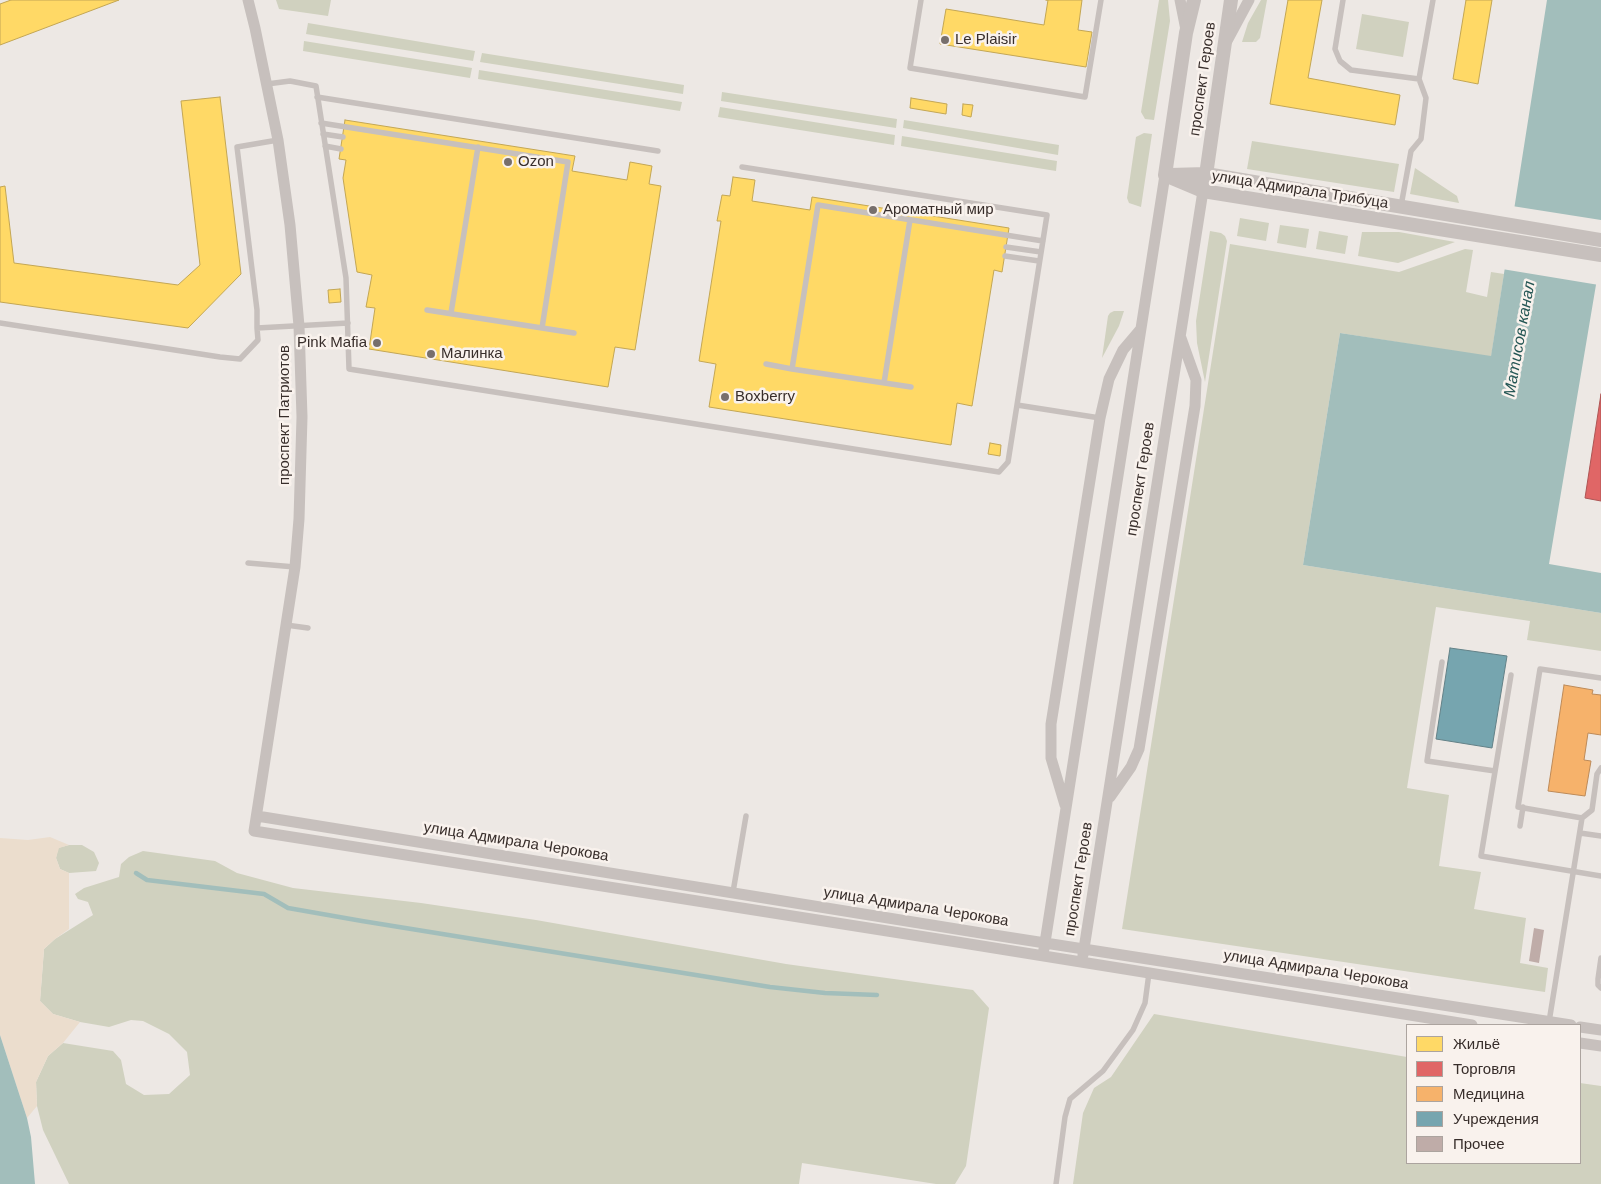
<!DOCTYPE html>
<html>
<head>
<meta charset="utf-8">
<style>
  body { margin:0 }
  #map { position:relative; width:1601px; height:1184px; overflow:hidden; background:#ede8e4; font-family:Helvetica,sans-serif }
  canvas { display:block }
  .legend { position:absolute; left:1406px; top:1024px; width:175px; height:140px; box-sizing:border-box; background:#f9f2ed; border:1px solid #aca49f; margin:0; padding:6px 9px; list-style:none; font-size:15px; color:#382e2b }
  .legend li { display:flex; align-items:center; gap:10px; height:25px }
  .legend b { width:25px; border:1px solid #aca49f }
</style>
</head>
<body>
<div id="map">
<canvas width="1601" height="1184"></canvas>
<ul class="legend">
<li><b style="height:14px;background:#ffd966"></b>Жильё</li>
<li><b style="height:14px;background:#e06666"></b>Торговля</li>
<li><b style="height:14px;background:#f6b26b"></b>Медицина</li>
<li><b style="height:14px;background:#76a5af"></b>Учреждения</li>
<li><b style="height:14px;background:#bfaca8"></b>Прочее</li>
</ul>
</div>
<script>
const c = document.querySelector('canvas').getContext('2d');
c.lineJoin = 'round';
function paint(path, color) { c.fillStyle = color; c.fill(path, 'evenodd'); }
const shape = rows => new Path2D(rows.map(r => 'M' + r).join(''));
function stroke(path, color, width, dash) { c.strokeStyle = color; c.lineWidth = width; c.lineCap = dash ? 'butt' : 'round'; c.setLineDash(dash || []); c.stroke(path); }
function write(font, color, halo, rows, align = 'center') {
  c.font = font + ' Helvetica,sans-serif'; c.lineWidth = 5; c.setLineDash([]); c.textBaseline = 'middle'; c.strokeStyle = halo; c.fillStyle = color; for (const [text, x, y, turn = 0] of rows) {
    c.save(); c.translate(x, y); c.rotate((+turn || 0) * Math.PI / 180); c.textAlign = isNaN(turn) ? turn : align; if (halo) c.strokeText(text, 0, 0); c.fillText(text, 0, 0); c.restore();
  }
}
paint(shape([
  [276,0,331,0,328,16,279,9],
  [1159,0,1168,0,1170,21,1154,120,1145,119,1141,112],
  [1261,0,1267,0,1260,38,1256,42,1242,42,1248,23],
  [1362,14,1409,22,1403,57,1356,49],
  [308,23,475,51,473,61,306,34],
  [304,41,472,68,470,78,303,51],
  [482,53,684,85,683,94,480,62],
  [479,70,682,102,680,111,478,79],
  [722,92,897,119,896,128,721,101],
  [720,107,895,135,894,145,718,117],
  [904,120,1059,145,1058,155,903,128],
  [1144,133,1152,134,1141,207,1129,203,1127,198,1136,137],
  [902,136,1057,161,1056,171,901,146],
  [1252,141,1399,164,1394,192,1247,169],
  [1415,168,1457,196,1459,203,1410,194],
  [1240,218,1269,223,1266,241,1237,236],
  [1280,225,1309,229,1306,248,1277,243],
  [1210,231,1221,233,1225,236,1227,241,1205,382,1197,343,1196,321],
  [1319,231,1348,236,1345,254,1316,249],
  [1362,232,1399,232,1455,242,1398,263,1358,256],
  [1230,244,1399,272,1465,249,1473,250,1466,292,1487,297,1491,272,1504,274,1491,357,1340,333,1303,565,1601,613,1601,651,1527,640,1530,621,1436,607,1407,788,1449,795,1439,866,1481,872,1474,909,1526,918,1520,963,1548,968,1545,992,1122,929],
  [1114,311,1124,311,1119,326,1102,358,1108,316,1110,313],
  [69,845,82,845,94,852,99,863,96,871,69,873,60,869,56,858,58,848],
  [143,851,215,861,237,873,293,888,421,903,536,920,786,964,973,990,989,1008,966,1166,955,1184,936,1184,802,1163,799,1184,69,1184,43,1130,37,1106,36,1082,48,1056,63,1043,113,1051,121,1060,126,1084,144,1095,169,1094,190,1075,187,1052,169,1034,143,1021,131,1020,109,1027,80,1022,53,1014,40,1001,44,949,55,939,93,915,88,902,78,899,75,894,84,888,119,877,121,864,129,857],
  [1154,1014,1407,1057,1407,1163,1580,1163,1580,1083,1601,1086,1601,1184,1073,1184,1083,1113,1094,1088,1111,1077]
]), '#d0d1bf');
paint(shape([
  [50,837,69,845,59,848,56,858,60,869,69,873,69,929,55,939,44,949,40,1001,53,1014,80,1022,63,1043,48,1056,36,1082,37,1106,27,1118,0,1035,0,838,28,840]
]), '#ebddcd');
paint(shape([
  [1547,0,1601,0,1601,255,1549,564,1601,573,1601,613,1303,565,1340,333,1491,356],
  [0,1035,27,1118,31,1137,35,1184,0,1184]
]), '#a2bebb');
paint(shape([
  [1512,206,1601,220,1601,273,1599,285,1502,269]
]), '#ede8e4');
const homes = shape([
  [11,0,119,0,0,45,0,4,11,0],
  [1046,0,1082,0,1078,30,1092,32,1086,67,940,44,946,9,1044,25,1048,0,1046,0],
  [1288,0,1322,0,1308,78,1400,95,1395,125,1270,104,1288,0],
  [1466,0,1492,0,1478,84,1453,79,1466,0],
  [220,97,241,274,188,328,0,302,0,187,5,186,14,263,178,285,200,265,181,101,220,97],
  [911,98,947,104,946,114,910,108,911,98],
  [963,104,973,105,971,117,962,115,963,104],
  [345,120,575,156,572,171,627,180,630,162,652,166,649,184,661,186,635,350,615,347,608,387,369,349,375,308,366,307,372,275,357,272,343,178,346,160,339,159,345,120],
  [733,177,755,180,752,201,810,210,812,197,1009,228,1002,272,994,270,972,406,957,403,951,445,709,407,716,364,699,361,721,221,717,221,722,195,730,196,733,177],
  [340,289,341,302,329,303,328,290,340,289],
  [990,443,1001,445,1000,456,988,454,990,443]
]);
paint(homes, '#ffd966');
stroke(homes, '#c3a654', 1);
const shops = shape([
  [1601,394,1601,501,1585,498,1601,394]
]);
paint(shops, '#e06666');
stroke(shops, '#ae5554', 1);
const health = shape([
  [1564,685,1593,690,1592,694,1601,695,1601,735,1588,733,1584,760,1591,761,1585,796,1548,791,1564,685]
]);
paint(health, '#f6b26b');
stroke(health, '#bd8a58', 1);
const public = shape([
  [1450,648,1507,656,1492,748,1436,739,1450,648]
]);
paint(public, '#76a5af');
stroke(public, '#638187', 1);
stroke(shape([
  [136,873,147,880,264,894,288,908,362,921,770,987,825,993,877,995]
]), '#a2bebb', 4.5);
paint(shape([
  [1534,928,1544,930,1539,963,1529,961]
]), '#bfaca8');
stroke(shape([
  [921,0,910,68,1085,97,1101,0],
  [1343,0,1335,49,1340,61,1351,70,1419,79,1426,98,1421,139,1411,151,1401,206],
  [1419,79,1433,0],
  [267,84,290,81,316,86,346,278,349,369,999,472,1008,462,1017,405,1100,418],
  [317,97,658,151],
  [321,123,568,162,542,328,427,310],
  [323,134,343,137],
  [325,146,341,149],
  [742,167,1047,215,1017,405],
  [1006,247,1041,252],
  [1005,256,1039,261],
  [451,313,478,147],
  [0,323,220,357,240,359,258,340,257,328,348,323],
  [257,328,257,310,237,147,278,140],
  [542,328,574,333],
  [766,364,792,369],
  [884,383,910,220],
  [911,387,792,369,818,205,1043,241],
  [248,563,295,567],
  [286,625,308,628],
  [1442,662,1427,761,1495,771],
  [1511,675,1481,856,1601,876],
  [1582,818,1592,810,1597,774,1601,768],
  [1520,826,1523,807],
  [1580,833,1601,836],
  [733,892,746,816],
  [1601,958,1598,979,1598,985,1601,988],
  [1549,1022,1582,818,1518,807,1540,669,1601,678],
  [1056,1184,1065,1117,1070,1099,1103,1071,1133,1030,1145,1003,1149,973]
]), '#c7c0bd', 5.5);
stroke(shape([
  [248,0,255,28,278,140,290,225,299,326,302,417,299,519,295,567,254,831,957,942,1472,1025],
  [1180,0,1186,30],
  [1227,41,1249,0],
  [1110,797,1131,767,1139,749,1195,406,1196,380,1181,338],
  [1065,805,1051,758,1051,724,1100,418,1109,379,1123,350,1140,330],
  [257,816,981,933,1571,1025],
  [1044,949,1165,175],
  [1083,955,1203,191],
  [1580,1027,1601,1030],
  [1580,1043,1601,1046]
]), '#c7c0bd', 11);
stroke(shape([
  [1165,175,1203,191,1601,255],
  [1165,175,1186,33,1194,0],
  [1170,175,1206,174,1601,240],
  [1205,182,1231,0]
]), '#c7c0bd', 14);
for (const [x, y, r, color] of [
  [945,40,5,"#776f6c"],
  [508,162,5,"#776f6c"],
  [873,210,5,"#776f6c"],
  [377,343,5,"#776f6c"],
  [431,354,5,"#776f6c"],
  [725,397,5,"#776f6c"]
]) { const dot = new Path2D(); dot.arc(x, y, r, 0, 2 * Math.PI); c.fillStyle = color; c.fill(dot); stroke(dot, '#f9f2ed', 2); }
write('15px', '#382e2b', '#f9f2ed', [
  ["Le Plaisir",955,40],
  ["Ozon",518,162],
  ["Ароматный мир",883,210],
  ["Pink Mafia",367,343,"right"],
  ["Малинка",441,354],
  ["Boxberry",735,397]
], 'left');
write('15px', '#382e2b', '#f9f2ed', [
  ["проспект Героев",1203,79,-82],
  ["улица Адмирала Трибуца",1300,190,9],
  ["проспект Патриотов",285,415,-90],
  ["проспект Героев",1141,479,-81],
  ["улица Адмирала Черокова",516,842,9],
  ["проспект Героев",1079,879,-81],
  ["улица Адмирала Черокова",916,907,9],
  ["улица Адмирала Черокова",1316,970,9]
]);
write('italic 16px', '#245654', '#f9f2ed', [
  ["Матисов канал",1520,339,-80]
]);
</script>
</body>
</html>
